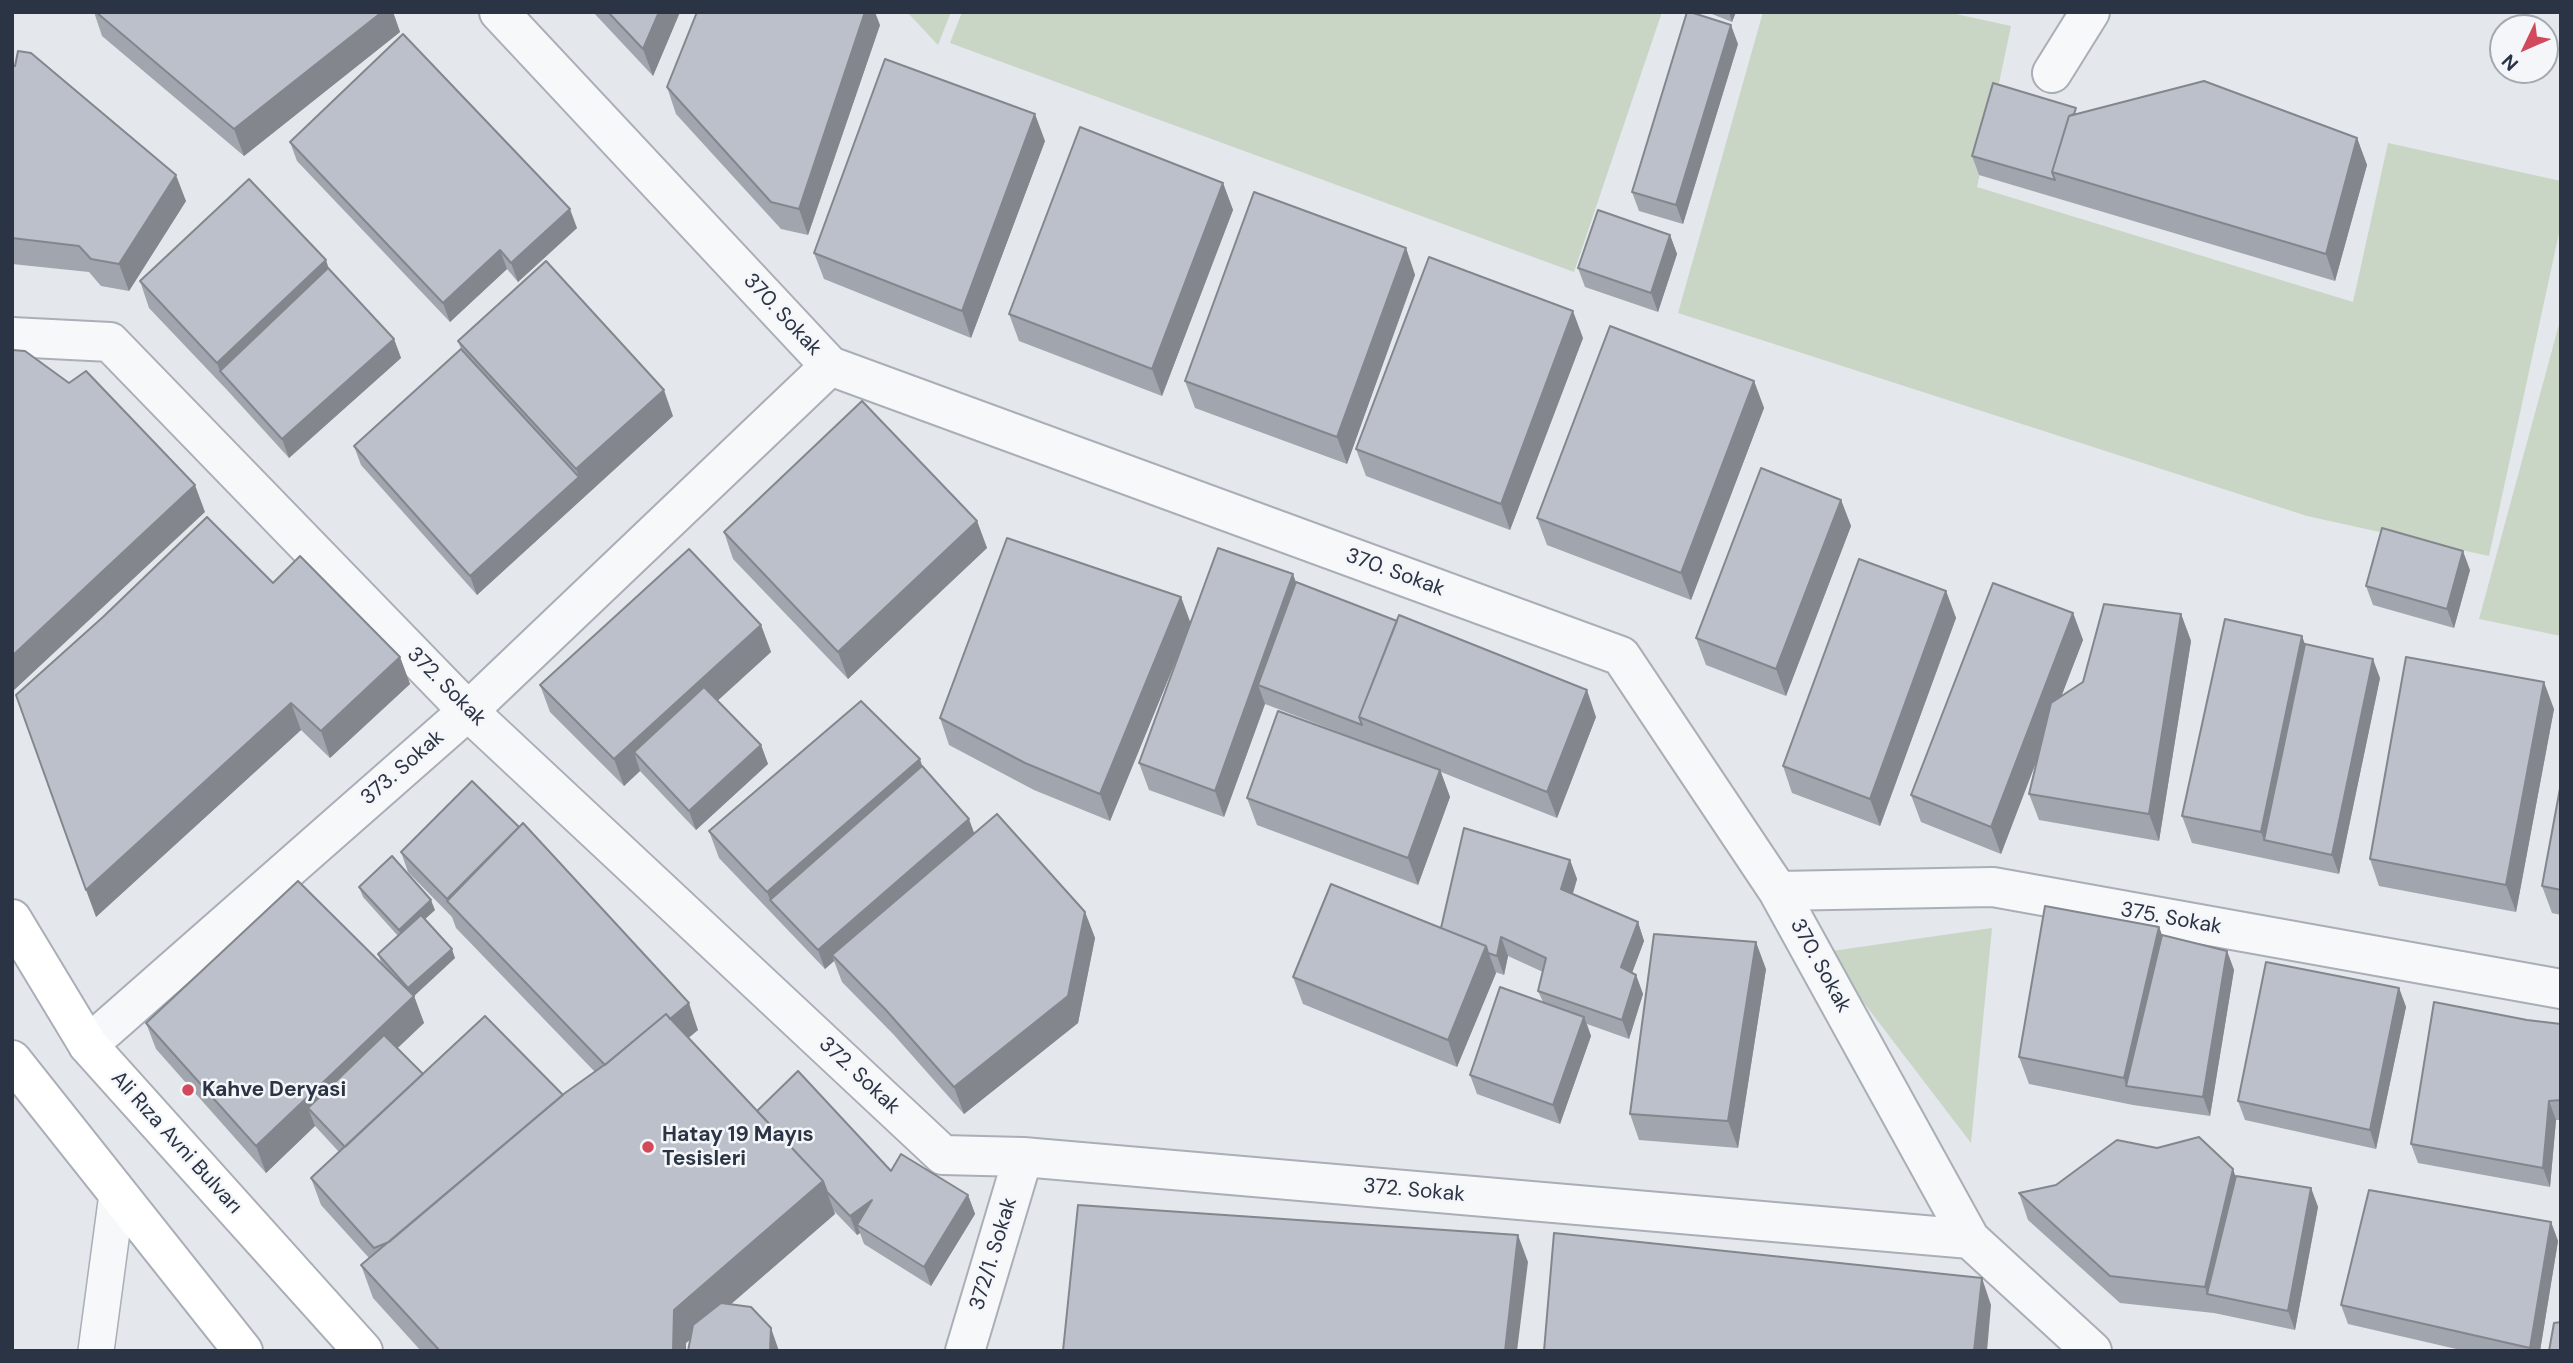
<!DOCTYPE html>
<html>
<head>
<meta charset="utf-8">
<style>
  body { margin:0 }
  #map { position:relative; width:2573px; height:1363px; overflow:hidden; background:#e4e7ec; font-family:"DM Sans",sans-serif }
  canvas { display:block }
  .frame { position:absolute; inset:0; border:14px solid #2b3445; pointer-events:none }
  .north { position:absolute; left:2489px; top:14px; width:70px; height:70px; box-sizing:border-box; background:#f4f6f9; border:2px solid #a4a8b1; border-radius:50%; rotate:226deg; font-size:19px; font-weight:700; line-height:28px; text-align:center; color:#2b3445 }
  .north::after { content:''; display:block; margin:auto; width:24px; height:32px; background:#d1495b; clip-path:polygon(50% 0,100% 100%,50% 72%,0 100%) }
</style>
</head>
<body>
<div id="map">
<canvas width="2573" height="1363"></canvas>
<div class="frame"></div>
<div class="north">N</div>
</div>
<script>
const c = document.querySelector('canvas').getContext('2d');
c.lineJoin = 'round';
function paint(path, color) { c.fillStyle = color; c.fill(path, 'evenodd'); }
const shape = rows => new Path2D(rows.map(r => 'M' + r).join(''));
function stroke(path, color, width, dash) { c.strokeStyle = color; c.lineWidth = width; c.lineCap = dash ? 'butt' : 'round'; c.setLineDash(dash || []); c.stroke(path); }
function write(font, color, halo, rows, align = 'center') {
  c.font = font + ' "DM Sans",sans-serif'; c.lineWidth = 5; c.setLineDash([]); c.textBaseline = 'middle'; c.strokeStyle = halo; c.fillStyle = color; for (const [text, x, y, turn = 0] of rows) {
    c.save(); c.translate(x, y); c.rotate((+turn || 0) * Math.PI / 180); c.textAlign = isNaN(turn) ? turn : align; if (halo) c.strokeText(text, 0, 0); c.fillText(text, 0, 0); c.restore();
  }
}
paint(shape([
  [907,12,951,12,938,45],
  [962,12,1662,12,1574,272,950,43],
  [1763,12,1947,12,2011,26,1977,187,2353,302,2388,143,2561,181,2561,224,2489,556,2307,516,1678,313],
  [2561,317,2561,636,2479,619],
  [1992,928,1971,1143,1825,952]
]), '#c9d6c5');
const service = shape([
  [96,1351,117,1194]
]);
const minor = shape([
  [499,12,830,366,1621,656,1778,891,1970,1239,2092,1351],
  [2052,73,2090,12],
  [12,337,110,342,468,711,943,1155,1023,1157,1970,1239],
  [1778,891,1993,887,2561,989],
  [88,1045,468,711,830,366],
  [965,1351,1023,1157]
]);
const secondary = shape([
  [12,919,88,1045,363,1351],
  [12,1060,243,1351]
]);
stroke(service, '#a9aeb7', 38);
stroke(minor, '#a9aeb7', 42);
stroke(secondary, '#a9aeb7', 42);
stroke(service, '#f7f8fa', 35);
stroke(minor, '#f7f8fa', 38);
stroke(secondary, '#fff', 38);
paint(shape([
  [94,12,393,12,400,32,244,156,102,36],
  [593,12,680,12,653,76],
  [1707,12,1736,12,1732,22],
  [880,25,808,235,781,229,676,114,667,87],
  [1738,44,1683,224,1639,211,1632,192],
  [12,66,186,201,129,291,101,286,89,272,12,264],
  [2357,138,2367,165,2335,281,1979,175,1972,156],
  [1045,141,971,338,824,279,814,253],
  [290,142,577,228,518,282,507,269,450,322,297,161],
  [1223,183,1233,210,1162,396,1019,341,1009,314],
  [1670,235,1677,254,1658,312,1585,287,1578,268],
  [1406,248,1415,275,1347,464,1195,408,1185,381],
  [328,268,394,339,401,358,289,458,227,390,149,308,140,281],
  [1583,338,1510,530,1366,476,1356,449],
  [458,341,673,416,477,595,361,465,354,446,461,349],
  [1754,381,1764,408,1691,600,1547,545,1537,518],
  [1841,500,1851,526,1786,696,1706,665,1696,638],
  [977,521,987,548,848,679,733,559,724,532],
  [2470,570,2454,628,2373,605,2366,586],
  [1296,582,1596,717,1557,818,1441,772,1450,797,1418,885,1257,825,1247,798,1375,746,1265,704,1224,817,1149,790,1139,763,1185,638,1110,821,1034,790,949,745,940,718,1181,597,1190,623],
  [273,583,400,657,410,684,330,758,301,730,96,917],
  [1946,591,1956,618,1880,826,1792,793,1783,766],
  [2073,613,2083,640,2061,696,2181,614,2191,641,2159,841,2039,820,2029,794,2037,758,2001,854,1921,822,1911,795],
  [761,625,771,652,717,701,761,745,768,764,696,830,640,771,624,786,550,712,540,685],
  [2380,678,2339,874,2192,843,2182,816],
  [2554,709,2516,912,2379,886,2370,859],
  [922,766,974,833,1085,912,1095,938,1078,1023,964,1114,894,1035,842,982,834,961,825,969,719,858,709,831],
  [2561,783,2561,915,2552,913,2542,886],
  [401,852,698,1030,688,1038,757,1111,891,1171,968,1195,975,1214,931,1286,864,1244,860,1233,857,1235,834,1211,835,1214,686,1343,686,1351,421,1351,373,1298,361,1265,369,1258,321,1205,311,1178,339,1152,315,1126,266,1173,156,1049,146,1023,382,965,378,954,398,936,363,897,359,887,435,910,425,919,455,958,414,996,424,1023,397,1048,423,1074,563,1095,595,1072,456,928,452,917,408,872],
  [1570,860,1577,879,1573,894,1638,922,1644,941,1632,973,1636,975,1643,994,1629,1039,1587,1024,1591,1036,1560,1124,1477,1094,1470,1075,1543,1002,1538,991,1543,972,1508,956,1504,975,1495,972,1496,973,1457,1067,1303,1004,1293,977,1441,928],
  [2159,927,2162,935,2227,951,2234,970,2210,1116,2133,1105,2029,1084,2019,1057],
  [1766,969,1738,1148,1639,1140,1630,1114],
  [2399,988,2406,1007,2376,1149,2245,1120,2238,1101],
  [2527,1020,2561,1024,2561,1120,2556,1120,2550,1187,2418,1163,2411,1144],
  [2236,1176,2311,1188,2318,1207,2295,1330,2214,1313,2120,1303,2028,1220,2019,1193,2056,1185],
  [2551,1222,2558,1241,2540,1351,2465,1351,2348,1324,2341,1305]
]), '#a1a5ae');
paint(shape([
  [382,12,393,12,400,32,244,156,234,129],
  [659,12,680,12,653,76,643,49],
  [865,12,875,12,880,25,808,235,799,209],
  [1729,12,1736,12,1732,22],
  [1731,25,1738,44,1683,224,1676,205],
  [1035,114,1045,141,971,338,962,311],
  [2357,138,2367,165,2335,281,2326,254],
  [176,175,186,201,129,291,119,264],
  [1223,183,1233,210,1162,396,1152,369],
  [570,209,577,228,518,282,511,263],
  [1670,235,1677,254,1658,312,1651,293],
  [1406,248,1415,275,1347,464,1337,437],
  [500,250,507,269,450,322,443,303],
  [326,260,335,287,220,371,217,363],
  [1573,311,1583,338,1510,530,1501,504],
  [394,339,401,358,289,458,282,439],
  [1754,381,1764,408,1691,600,1681,573],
  [664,390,673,416,477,595,470,576,579,477,576,469],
  [195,485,205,512,12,692,12,656],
  [1841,500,1851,526,1786,696,1776,669],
  [977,521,987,548,848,679,838,652],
  [2463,551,2470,570,2454,628,2447,609],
  [1293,574,1303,601,1258,685,1265,704,1224,817,1215,791],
  [1946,591,1956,618,1880,826,1870,799],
  [1181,597,1191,624,1110,821,1100,794],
  [2073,613,2083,640,2001,854,1991,827],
  [2181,614,2191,641,2159,841,2149,814],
  [761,625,771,652,646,766,634,752,640,771,624,786,614,759],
  [2302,636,2312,663,2264,840,2261,832],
  [400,657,410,684,330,758,321,731],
  [2373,659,2380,678,2339,874,2332,855],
  [2544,682,2554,709,2516,912,2506,885],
  [1587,690,1596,717,1557,818,1547,792],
  [291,703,301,730,96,917,86,890],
  [761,745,768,764,696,830,689,811],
  [920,759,929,786,770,900,767,892],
  [1440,770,1450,797,1418,885,1408,858],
  [969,819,976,838,832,955,834,961,825,969,818,950],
  [1570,860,1577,879,1568,908,1561,889],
  [431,900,435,910,402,940,399,930],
  [1085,912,1095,938,1078,1023,964,1114,954,1087],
  [1638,922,1644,941,1627,986,1621,967],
  [2159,927,2169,954,2126,1086,2124,1078],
  [1501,937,1508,956,1504,975,1497,956],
  [1756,942,1766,969,1738,1148,1728,1121],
  [1486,946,1496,973,1457,1067,1448,1040],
  [452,949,455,958,414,996,424,1023,321,1121,308,1108,315,1126,266,1173,256,1146,412,998,408,988],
  [2227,951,2234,970,2210,1116,2203,1097],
  [1636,975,1643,994,1629,1039,1622,1020],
  [2399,988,2406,1007,2376,1149,2370,1130],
  [689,1003,698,1030,619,1096,610,1070],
  [1584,1017,1591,1036,1560,1124,1553,1105],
  [2549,1101,2556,1120,2550,1187,2543,1168],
  [2233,1169,2242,1195,2207,1294,2205,1287],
  [823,1181,835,1214,686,1343,686,1351,673,1351,674,1310],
  [2311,1188,2318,1207,2295,1330,2288,1311],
  [968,1195,975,1214,931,1286,924,1267],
  [872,1200,857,1225,860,1233,857,1235,850,1216],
  [2551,1222,2558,1241,2540,1351,2531,1351,2530,1348],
  [1518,1235,1528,1262,1517,1351,1505,1351],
  [1982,1278,1991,1305,1987,1351,1974,1351],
  [771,1328,779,1351,770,1351]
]), '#83868d');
const building = shape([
  [96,12,382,12,234,129,96,12],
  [608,12,659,12,643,49,608,12],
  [697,12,865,12,799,209,771,202,667,87,697,12],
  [1687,12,1690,12,1731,25,1676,205,1632,192,1687,12],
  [403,34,570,209,511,263,500,250,443,303,290,142,403,34],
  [18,51,31,53,176,175,119,264,91,259,79,246,12,238,12,66,15,66,18,51],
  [885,59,1035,114,962,311,814,253,885,59],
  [2204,81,2357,138,2326,254,2052,172,2069,116,2204,81],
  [1993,83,2076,108,2074,114,2069,116,2052,172,2055,180,1972,156,1993,83],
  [1080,127,1223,183,1152,369,1009,314,1080,127],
  [249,179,326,260,217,363,140,281,249,179],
  [1254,192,1406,248,1337,437,1185,381,1254,192],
  [1598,210,1670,235,1651,293,1578,268,1598,210],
  [1429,257,1573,311,1501,504,1356,449,1429,257],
  [546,261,664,390,576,469,458,341,546,261],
  [328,268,394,339,282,439,220,371,328,268],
  [1610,326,1754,381,1681,573,1537,518,1610,326],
  [461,349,579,477,470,576,354,446,461,349],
  [12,350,25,351,69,383,86,371,195,485,12,656,12,350],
  [862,401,977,521,838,652,724,532,862,401],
  [1761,468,1841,500,1776,669,1696,638,1761,468],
  [207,517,273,583,300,556,400,657,321,731,291,703,86,890,16,695,103,617,207,517],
  [2382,528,2463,551,2447,609,2366,586,2382,528],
  [1007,538,1181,597,1100,794,1025,763,940,718,1007,538],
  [1218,548,1293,574,1215,791,1139,763,1218,548],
  [689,549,761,625,614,759,540,685,689,549],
  [1859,559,1946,591,1870,799,1783,766,1859,559],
  [1296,582,1397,621,1359,717,1362,725,1258,685,1296,582],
  [1993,583,2073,613,1991,827,1911,795,1993,583],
  [2104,604,2181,614,2149,814,2029,794,2051,703,2083,682,2104,604],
  [1399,615,1587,690,1547,792,1359,717,1399,615],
  [2225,619,2302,636,2261,832,2182,816,2225,619],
  [2305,644,2373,659,2332,855,2264,840,2305,644],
  [2406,657,2544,682,2506,885,2370,859,2406,657],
  [704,687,761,745,689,811,634,752,704,687],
  [861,701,920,759,767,892,709,831,861,701],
  [1278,711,1440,770,1408,858,1247,798,1278,711],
  [922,766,969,819,818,950,770,900,922,766],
  [472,781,519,827,447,899,401,852,472,781],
  [2561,783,2561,890,2542,886,2561,783],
  [997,814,1085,912,1068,996,954,1087,885,1009,832,955,997,814],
  [523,823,689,1003,670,1019,666,1014,605,1065,447,901,523,823],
  [1464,828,1570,860,1561,889,1638,922,1621,967,1636,975,1622,1020,1538,991,1546,958,1501,937,1497,956,1488,953,1486,946,1441,928,1464,828],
  [392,856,431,900,399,930,359,887,392,856],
  [298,881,414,996,256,1146,146,1023,298,881],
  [1331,884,1486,946,1448,1040,1293,977,1331,884],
  [2045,906,2159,927,2124,1078,2019,1057,2045,906],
  [421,915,452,949,408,988,378,954,421,915],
  [1654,934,1756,942,1728,1121,1630,1114,1654,934],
  [2162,935,2227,951,2203,1097,2126,1086,2162,935],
  [2266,962,2399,988,2370,1130,2238,1101,2266,962],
  [1500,987,1584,1017,1553,1105,1470,1075,1500,987],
  [2434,1002,2527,1020,2561,1024,2561,1100,2549,1101,2543,1168,2411,1144,2434,1002],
  [666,1014,823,1181,674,1310,673,1351,440,1351,361,1265,565,1093,607,1063,666,1014],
  [485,1016,563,1095,389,1242,374,1248,311,1178,485,1016],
  [384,1035,423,1074,345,1147,308,1108,384,1035],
  [798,1071,891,1171,901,1154,968,1195,924,1267,857,1225,872,1200,850,1216,827,1192,823,1181,757,1111,798,1071],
  [2199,1137,2233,1169,2205,1287,2110,1276,2019,1193,2056,1185,2117,1140,2157,1148,2199,1137],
  [2236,1176,2311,1188,2288,1311,2207,1294,2236,1176],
  [2369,1190,2551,1222,2530,1348,2341,1305,2369,1190],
  [1078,1205,1518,1235,1505,1351,1063,1351,1078,1205],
  [1554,1233,1982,1278,1974,1351,1544,1351,1554,1233],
  [721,1303,751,1307,771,1328,770,1351,688,1351,693,1325,721,1303],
  [2561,1322,2561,1351,2549,1351,2554,1323,2561,1322]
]);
paint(building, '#bbc0ca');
stroke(building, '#83868d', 2);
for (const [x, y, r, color] of [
  [188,1090,7,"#d1495b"],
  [648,1147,7,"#d1495b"]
]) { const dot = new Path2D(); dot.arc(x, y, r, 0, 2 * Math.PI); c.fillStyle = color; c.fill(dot); stroke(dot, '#f4f6f9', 2.5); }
write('21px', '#2b3445', '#f4f6f9', [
  ["370. Sokak",782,315,47],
  ["370. Sokak",1395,573,20],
  ["372. Sokak",446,687,45],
  ["373. Sokak",403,768,-41],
  ["375. Sokak",2171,919,10],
  ["370. Sokak",1820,966,61],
  ["372. Sokak",859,1076,43],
  ["Ali Rıza Avni Bulvarı",176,1143,48],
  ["372. Sokak",1414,1191,5],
  ["372/1. Sokak",994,1254,-73]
]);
write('bold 21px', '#2b3445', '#f4f6f9', [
  ["Kahve Deryasi",202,1090],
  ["Hatay 19 Mayıs",662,1135],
  ["Tesisleri",662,1159]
], 'left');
</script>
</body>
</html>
